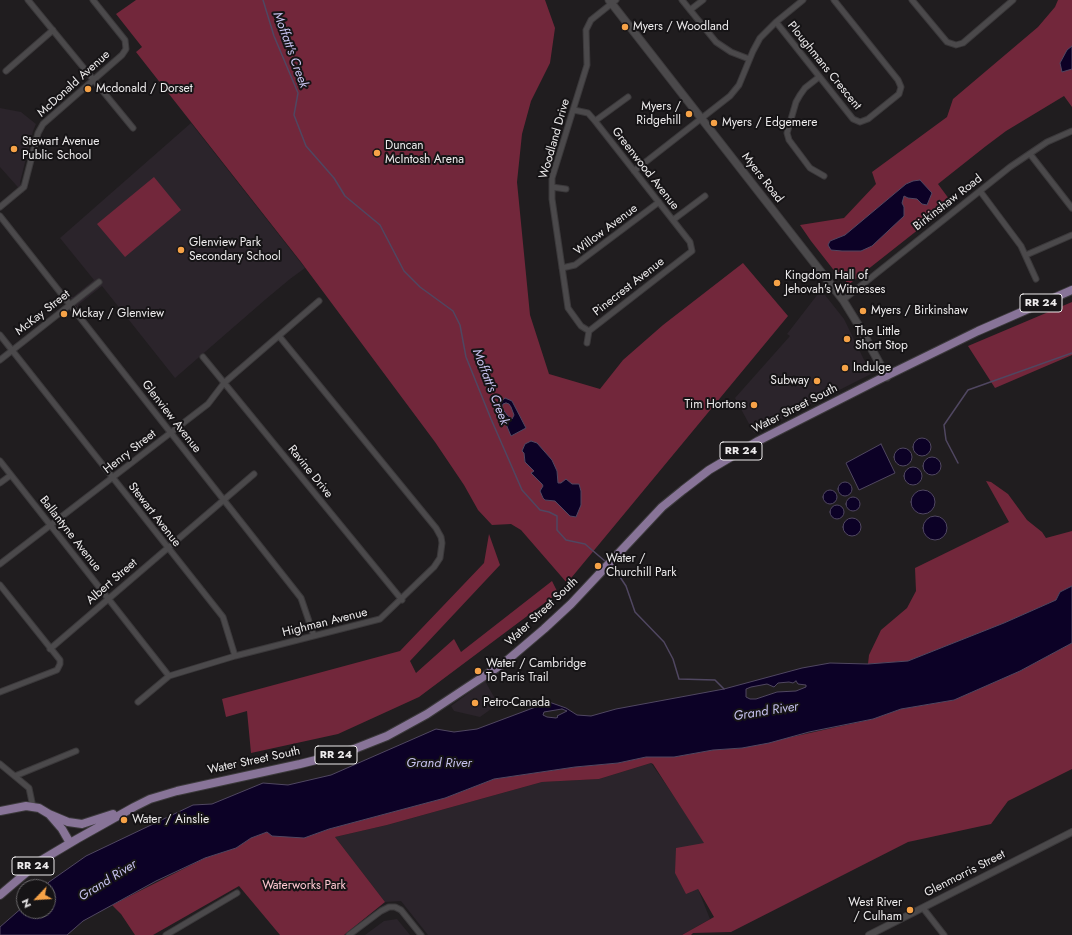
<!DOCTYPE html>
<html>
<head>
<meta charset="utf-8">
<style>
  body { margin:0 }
  #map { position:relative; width:1072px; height:935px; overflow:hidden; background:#201d1f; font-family:Jost,sans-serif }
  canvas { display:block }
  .north { position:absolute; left:16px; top:879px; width:40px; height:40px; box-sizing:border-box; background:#161416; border:1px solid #6c6a6c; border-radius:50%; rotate:245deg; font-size:11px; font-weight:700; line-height:16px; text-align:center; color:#edebec }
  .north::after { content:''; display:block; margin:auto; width:14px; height:18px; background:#f6a247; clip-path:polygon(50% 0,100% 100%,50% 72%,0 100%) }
</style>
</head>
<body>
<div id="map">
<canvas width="1072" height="935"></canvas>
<div class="north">N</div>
</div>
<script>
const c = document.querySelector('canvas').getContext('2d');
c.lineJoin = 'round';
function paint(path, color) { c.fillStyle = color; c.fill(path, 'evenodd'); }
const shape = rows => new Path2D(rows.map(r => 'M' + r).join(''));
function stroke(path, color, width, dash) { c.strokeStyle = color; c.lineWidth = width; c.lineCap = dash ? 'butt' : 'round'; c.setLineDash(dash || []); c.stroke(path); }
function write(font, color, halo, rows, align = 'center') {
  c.font = font + ' Jost,sans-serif'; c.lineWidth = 4; c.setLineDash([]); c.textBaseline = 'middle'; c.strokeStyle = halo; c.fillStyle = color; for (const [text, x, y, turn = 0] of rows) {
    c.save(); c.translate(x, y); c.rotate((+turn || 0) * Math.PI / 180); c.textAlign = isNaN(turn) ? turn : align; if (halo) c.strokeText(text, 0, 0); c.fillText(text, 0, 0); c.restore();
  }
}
paint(shape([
  [0,108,21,112,36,124,33,131,20,182,24,194,0,167],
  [191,123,305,268,290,279,266,299,175,378,102,286,78,305,78,308,70,297,73,297,94,280,60,238],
  [821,290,844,319,871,374,754,433,735,398,790,336,787,334],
  [485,681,498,704,480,717,454,711,451,706],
  [651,763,667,786,705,843,698,889,710,919,682,935,428,935,401,901,385,902,335,837,387,825,542,782,599,779],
  [397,919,410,935,365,935,384,921]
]), '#2b242b');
paint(shape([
  [136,0,545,0,555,28,550,63,531,101,522,134,517,182,530,315,549,374,600,389,623,360,663,325,743,263,788,316,567,583,521,530,511,524,492,525,478,510,464,485,435,442,301,262,136,52,142,47,116,14],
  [1058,0,1072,0,1072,107,1064,96,1006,131,986,146,938,184,952,203,848,285,844,278,836,273,811,241,800,225,844,218,876,184,872,172,947,117,953,99,1038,27,1055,7],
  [154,177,181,210,125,257,97,224],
  [1072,302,1072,355,995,388,968,346],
  [986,481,991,482,1008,494,1027,520,1042,532,1046,538,1072,531,1072,586,1060,592,1056,600,1004,623,908,661,868,664,869,655,881,630,907,608,916,591,915,568,1009,522],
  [489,534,500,565,410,661,416,673,454,639,461,652,552,581,558,593,419,697,338,734,251,753,247,711,226,717,222,699,400,651,484,563],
  [1072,643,1072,769,1008,801,991,824,908,842,731,932,693,933,691,935,682,935,714,917,698,889,686,894,675,873,676,848,704,843,653,764,651,763,599,779,542,782,387,825,335,837,385,902,344,935,280,935,239,886,153,935,135,935,121,914,112,905,205,858,236,848,251,838,267,832,304,838,329,829,445,798,494,779,575,767,618,763,646,757,674,757,713,750,742,748,873,719,901,709,954,700,1020,671]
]), '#72273b');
const water = shape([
  [1072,46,1072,69,1062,72,1060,63,1067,50,1072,46],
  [920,180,932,193,927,205,922,204,917,199,908,198,904,196,902,203,904,207,904,216,872,246,861,251,842,251,831,250,828,245,830,241,845,235,906,184,913,181,920,180],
  [505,398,512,401,526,428,511,436,498,405,505,398],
  [506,403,509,404,511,407,514,415,512,419,507,415,502,408,503,404,506,403],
  '913 447a9 9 0 1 1 18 0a9 9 0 1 1-18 0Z',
  [531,441,537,443,552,460,557,471,558,483,561,483,566,479,572,484,579,484,581,491,581,505,576,517,570,516,555,501,545,500,543,498,540,491,543,486,542,484,531,473,534,471,525,462,524,453,522,451,525,444,531,441],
  [881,444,895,473,859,490,846,463,881,444],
  '894 457a9 9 0 1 1 18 0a9 9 0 1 1-18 0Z',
  '923 466a9 9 0 1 1 18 0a9 9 0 1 1-18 0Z',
  '904 476a9 9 0 1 1 18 0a9 9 0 1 1-18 0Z',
  '838 489a7 7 0 1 1 14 0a7 7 0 1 1-14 0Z',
  '823 497a7 7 0 1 1 14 0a7 7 0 1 1-14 0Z',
  '911 502a12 12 0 1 1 24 0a12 12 0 1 1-24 0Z',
  '846 504a7 7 0 1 1 14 0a7 7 0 1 1-14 0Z',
  '830 512a7 7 0 1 1 14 0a7 7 0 1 1-14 0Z',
  '923 528a12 12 0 1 1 24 0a12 12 0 1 1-24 0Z',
  '843 527a9 9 0 1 1 18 0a9 9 0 1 1-18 0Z',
  [1072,586,1072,643,1020,671,954,700,901,709,873,719,809,732,769,743,742,748,713,750,674,757,646,757,618,763,575,767,494,779,445,798,329,829,304,838,272,836,267,832,251,838,236,848,205,858,156,881,83,921,67,935,0,935,0,927,24,906,24,911,48,911,48,887,44,887,49,882,86,856,193,805,212,804,263,783,288,785,331,775,436,729,454,732,477,729,549,702,566,708,577,715,591,716,616,709,724,689,802,668,830,663,868,664,908,661,1004,623,1056,600,1060,592,1072,586],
  [796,681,798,684,806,685,806,687,796,691,777,692,756,699,750,699,746,697,746,689,751,687,767,684,774,687,778,683,789,682,793,683,796,681],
  [562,709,567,711,557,716,558,717,556,718,547,717,543,715,544,712,562,709]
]);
paint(water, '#0c0126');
stroke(water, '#504761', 1);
stroke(shape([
  [263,0,274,36,298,93,294,115,306,146,334,178,345,196,380,225,404,271,420,287,453,311,460,325,466,357,491,419,522,490,540,510,549,512,557,516,557,530,566,540,585,544,606,562],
  [958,463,946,440,944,425,968,390,1072,353],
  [610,566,616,571,626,586,635,612,664,642,673,659,679,679,715,680,724,689]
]), '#504761', 1.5);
const minor = shape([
  [28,0,133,128],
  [682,0,716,42,731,52,749,59],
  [912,0,947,42,956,45,963,43,1013,0],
  [690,10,703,0],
  [776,22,853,119,860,122,868,119,899,94,901,87,898,80,834,0],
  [6,71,53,30],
  [819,77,805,88,800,95,796,102,787,133,789,140,810,168,824,176],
  [574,110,588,113,595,121,690,242,692,251,589,331,587,343],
  [595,121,628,97],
  [1030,154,1072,208],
  [634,171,730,96,739,85,753,51,760,38,776,22,803,0],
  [552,187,566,189],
  [980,191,1021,246,1036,279],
  [0,207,24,187,38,133,43,124,122,55,126,49,125,40,93,0],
  [0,216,301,598,314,636],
  [673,220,705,196],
  [1026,255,1072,235],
  [562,268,575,265,659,202],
  [843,300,1010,167,1047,142,1072,131],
  [589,331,581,326,568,308,552,199,552,178,587,65,586,30,591,20,616,0],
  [0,335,223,617,235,656],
  [203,357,402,600],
  [0,360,99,282],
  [0,461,169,676],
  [0,483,11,475],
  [0,564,208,404,224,383,319,301],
  [0,585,60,660,60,664,57,670,0,692],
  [50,649,254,474],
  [138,702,169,676,235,656,380,619,434,567,440,558,442,543,441,537,436,528,279,336],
  [0,764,29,788,33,807],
  [15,776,76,751],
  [923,908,944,935],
  [166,935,237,893],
  [349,935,381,911,389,907,395,907,401,910,421,935]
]);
const tertiary = shape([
  [869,935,1072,832]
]);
const secondary = shape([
  [609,0,843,300,859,326,887,377]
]);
const primary = shape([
  [0,811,26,806,39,808,49,814,62,829,70,843],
  [49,814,68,822,82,824,113,814],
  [0,895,40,861,77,839,134,807,150,799,177,791,300,764,344,753,387,736,427,714,504,663,544,629,571,604,662,507,683,490,709,470,758,441,878,380,978,331,1072,290]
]);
stroke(minor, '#3b393b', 7);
stroke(tertiary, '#3b393b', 8);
stroke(secondary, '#3b393b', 9);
stroke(primary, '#3b393b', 10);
stroke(minor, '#4b494b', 5);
stroke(tertiary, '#4b494b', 6);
stroke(secondary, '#4b494b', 7);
stroke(primary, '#887498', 8);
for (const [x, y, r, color] of [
  [625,27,4,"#f6a247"],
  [88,89,4,"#f6a247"],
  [689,114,4,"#f6a247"],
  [714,123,4,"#f6a247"],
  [14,149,4,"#f6a247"],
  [377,153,4,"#f6a247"],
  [181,250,4,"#f6a247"],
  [777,283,4,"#f6a247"],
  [863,311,4,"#f6a247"],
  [64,314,4,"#f6a247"],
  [847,339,4,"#f6a247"],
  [845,368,4,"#f6a247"],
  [817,381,4,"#f6a247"],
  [754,405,4,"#f6a247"],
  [598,566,4,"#f6a247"],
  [478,671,4,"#f6a247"],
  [475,703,4,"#f6a247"],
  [124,820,4,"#f6a247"],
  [910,910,4,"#f6a247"]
]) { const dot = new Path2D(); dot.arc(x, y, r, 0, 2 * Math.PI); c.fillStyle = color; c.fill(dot); stroke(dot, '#161416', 1.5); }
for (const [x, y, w] of [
  [1041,303,42],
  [741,451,42],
  [336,755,42],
  [33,866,42]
]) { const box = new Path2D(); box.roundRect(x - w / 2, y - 9, w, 18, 3); c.fillStyle = '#161416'; c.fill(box); stroke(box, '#edebec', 1); }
write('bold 11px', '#edebec', null, [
  ["RR 24",1041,303],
  ["RR 24",741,451],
  ["RR 24",336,755],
  ["RR 24",33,866]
]);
write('12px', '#edebec', '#161416', [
  ["Myers / Woodland",633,27],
  ["Mcdonald / Dorset",96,89],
  ["Myers /",681,107,"right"],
  ["Ridgehill",681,121,"right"],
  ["Myers / Edgemere",722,123],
  ["Stewart Avenue",22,142],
  ["Public School",22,156],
  ["Duncan",385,146],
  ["McIntosh Arena",385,160],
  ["Glenview Park",189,243],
  ["Secondary School",189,257],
  ["Kingdom Hall of",785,276],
  ["Jehovah's Witnesses",785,290],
  ["Myers / Birkinshaw",871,311],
  ["Mckay / Glenview",72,314],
  ["The Little",855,332],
  ["Short Stop",855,346],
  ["Indulge",853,368],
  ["Subway",809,381,"right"],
  ["Tim Hortons",746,405,"right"],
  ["Water /",606,559],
  ["Churchill Park",606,573],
  ["Water / Cambridge",486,664],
  ["To Paris Trail",486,678],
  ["Petro-Canada",483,703],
  ["Water / Ainslie",132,820],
  ["West River",902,903,"right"],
  ["/ Culham",902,917,"right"]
], 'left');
write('12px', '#edebec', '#161416', [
  ["Ploughmans Crescent",824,66,51],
  ["McDonald Avenue",74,84,-42],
  ["Woodland Drive",555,139,-74],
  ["Greenwood Avenue",645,169,52],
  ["Myers Road",762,178,52],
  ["Birkinshaw Road",948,203,-38],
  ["Willow Avenue",606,230,-37],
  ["Pinecrest Avenue",629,287,-38],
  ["McKay Street",43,313,-38],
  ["Water Street South",795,409,-27],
  ["Glenview Avenue",171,417,52],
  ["Henry Street",130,452,-38],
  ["Ravine Drive",310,472,51],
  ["Stewart Avenue",154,515,52],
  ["Ballantyne Avenue",70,534,52],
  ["Albert Street",112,582,-41],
  ["Water Street South",542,612,-43],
  ["Highman Avenue",325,623,-14],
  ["Water Street South",254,761,-12],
  ["Glenmorris Street",965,874,-27]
]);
write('12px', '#fec8d1', '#161416', [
  ["Waterworks Park",304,886]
]);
write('italic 13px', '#c6c1ed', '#161416', [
  ["Moffatt's Creek",290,50,70],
  ["Moffatt's Creek",490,387,69],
  ["Grand River",766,712,-9],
  ["Grand River",439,764],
  ["Grand River",108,881,-32]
]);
</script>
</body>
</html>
